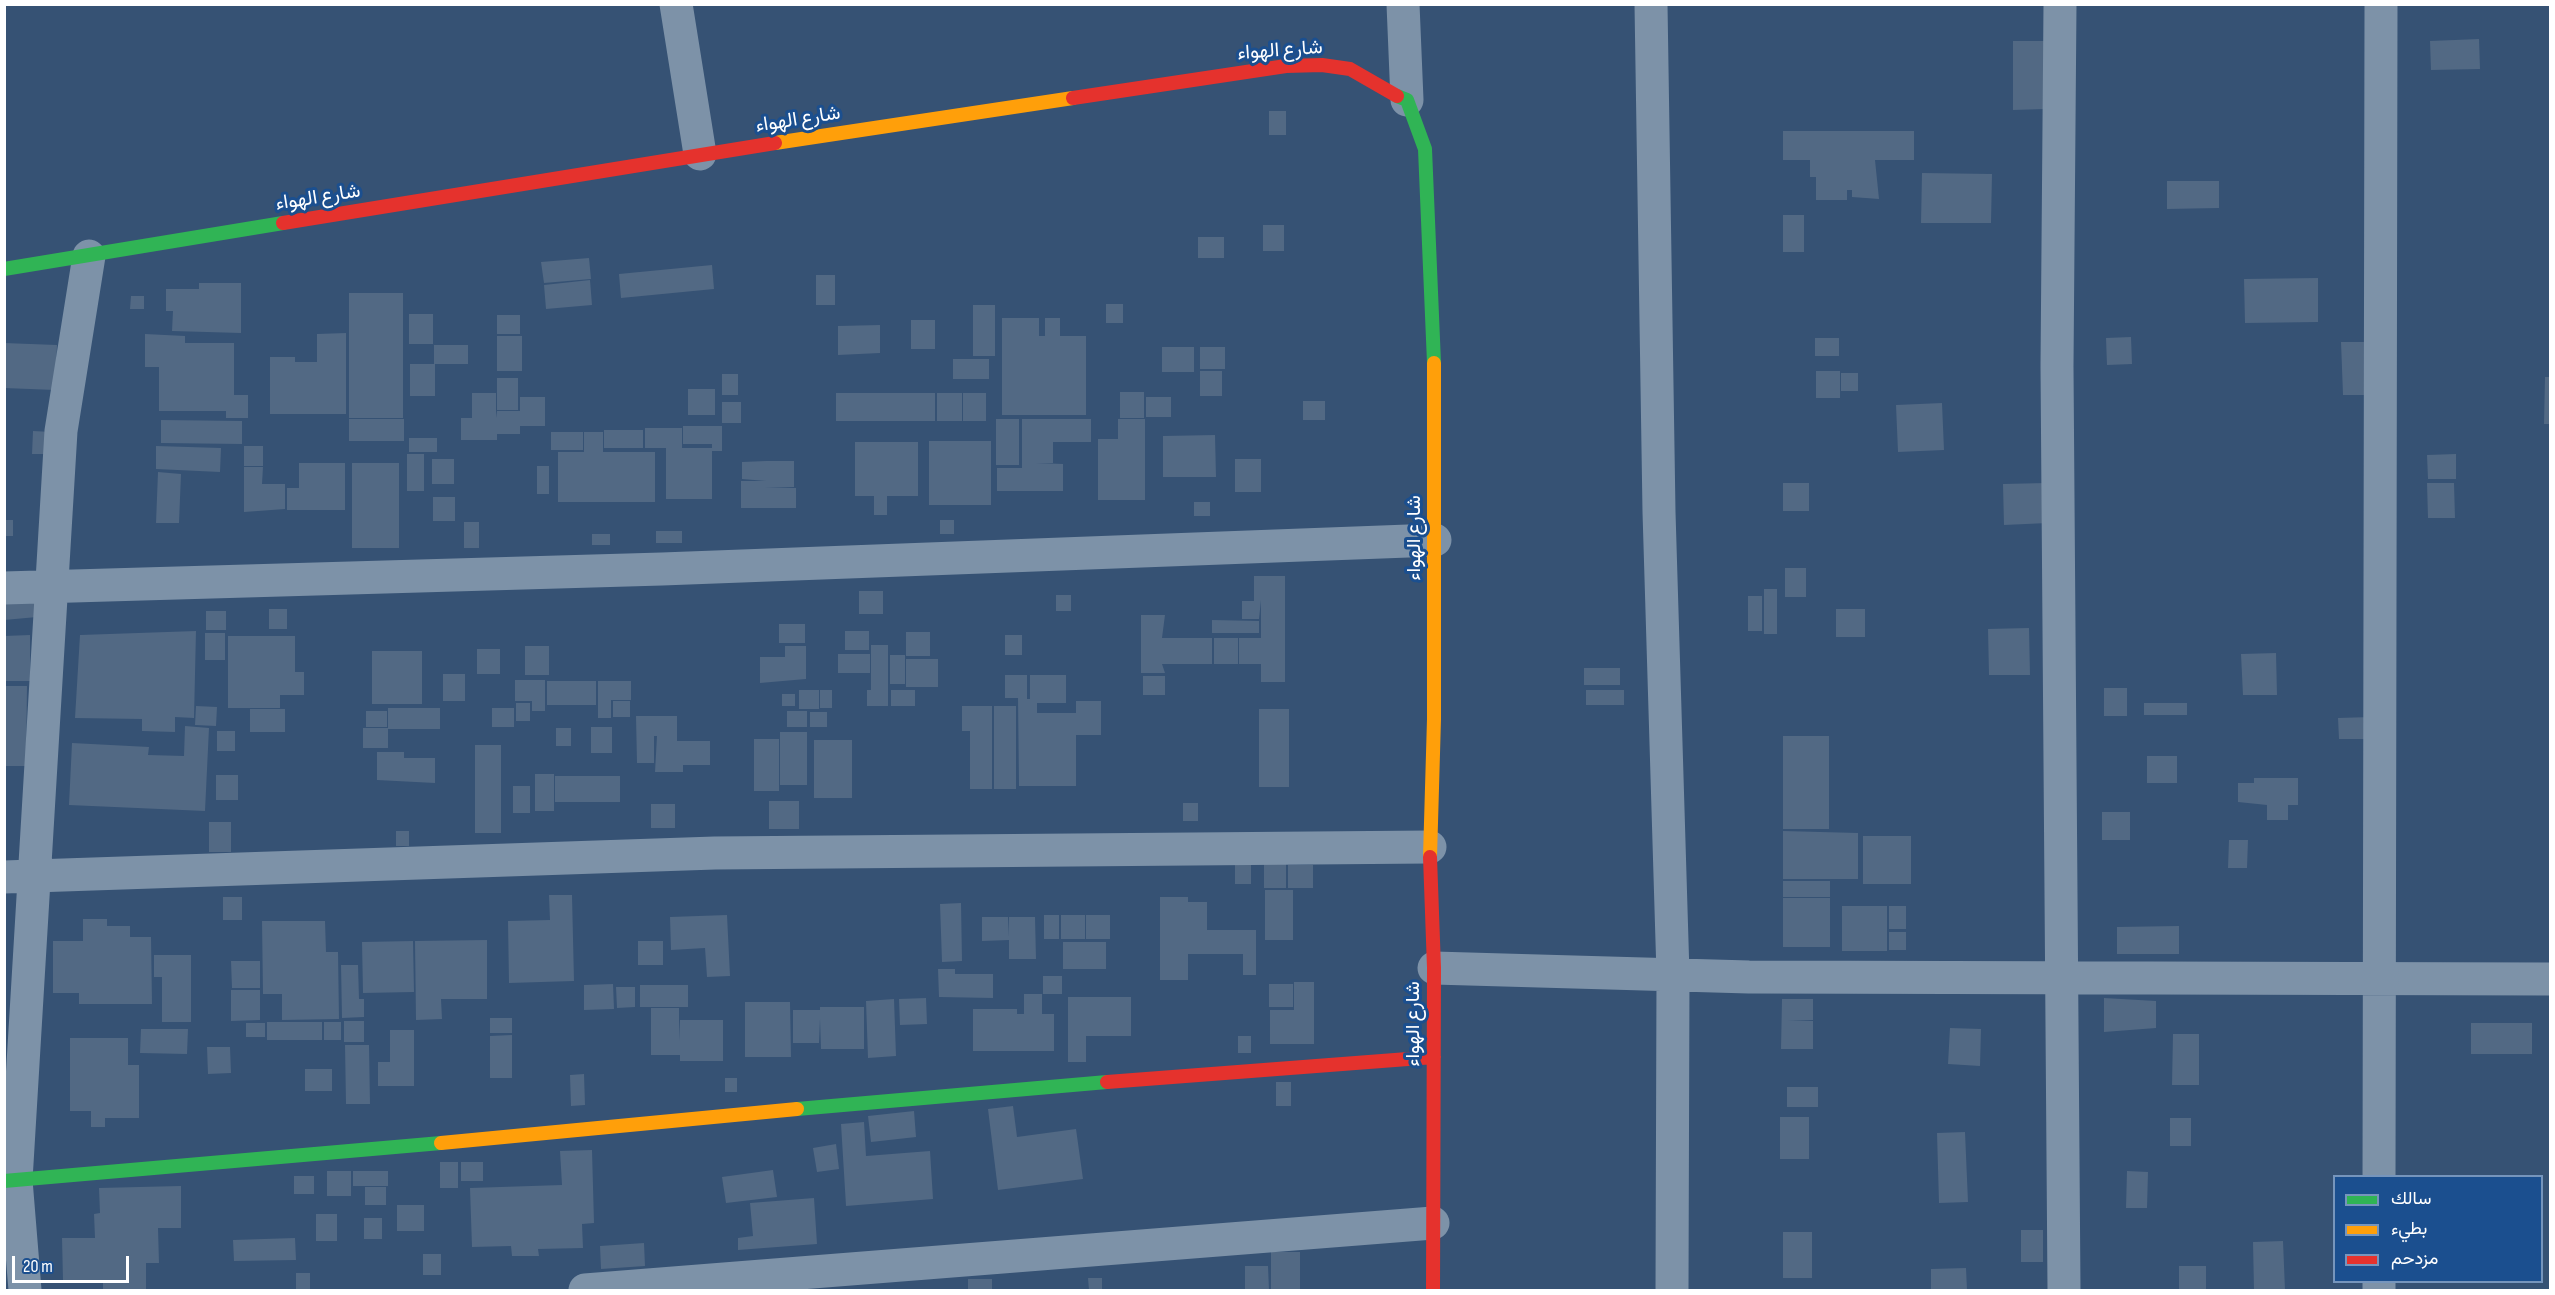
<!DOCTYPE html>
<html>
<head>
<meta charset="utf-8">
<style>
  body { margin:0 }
  #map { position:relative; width:2555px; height:1295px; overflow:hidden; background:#365274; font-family:"Sofia Sans Condensed",Vazirmatn,sans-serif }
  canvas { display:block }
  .frame { position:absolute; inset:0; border:6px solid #fff; pointer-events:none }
  .legend { position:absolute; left:2333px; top:1175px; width:210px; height:108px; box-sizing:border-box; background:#1b4f8f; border:2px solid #7695bc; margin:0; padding:8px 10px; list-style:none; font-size:18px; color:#fff }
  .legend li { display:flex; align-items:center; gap:12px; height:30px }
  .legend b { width:30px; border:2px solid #7695bc }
  .scale { position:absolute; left:12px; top:1256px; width:117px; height:27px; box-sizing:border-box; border:3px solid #fff; border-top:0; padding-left:8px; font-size:18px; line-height:21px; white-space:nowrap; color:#fff; -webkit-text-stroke:4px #1b4f8f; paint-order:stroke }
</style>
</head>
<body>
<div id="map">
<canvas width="2555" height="1295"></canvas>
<div class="frame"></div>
<ul class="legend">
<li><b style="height:8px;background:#30b455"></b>سالك</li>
<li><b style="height:8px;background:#ff9f0a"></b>بطيء</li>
<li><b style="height:8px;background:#e5322d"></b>مزدحم</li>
</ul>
<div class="scale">20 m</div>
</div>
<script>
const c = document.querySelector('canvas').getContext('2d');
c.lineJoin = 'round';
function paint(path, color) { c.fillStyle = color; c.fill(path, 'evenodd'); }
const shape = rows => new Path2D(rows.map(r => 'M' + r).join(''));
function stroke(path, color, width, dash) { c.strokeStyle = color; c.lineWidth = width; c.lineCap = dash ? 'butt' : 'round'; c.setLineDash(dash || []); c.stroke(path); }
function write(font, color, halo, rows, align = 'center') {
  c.font = font + ' "Sofia Sans Condensed",Vazirmatn,sans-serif'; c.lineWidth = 6; c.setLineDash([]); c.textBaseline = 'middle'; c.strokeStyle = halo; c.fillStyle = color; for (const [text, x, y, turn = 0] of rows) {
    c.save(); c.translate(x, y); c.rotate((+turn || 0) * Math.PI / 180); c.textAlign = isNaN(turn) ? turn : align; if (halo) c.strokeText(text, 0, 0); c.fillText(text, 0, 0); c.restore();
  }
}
paint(shape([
  [2479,39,2480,69,2431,70,2430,41],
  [2013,41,2045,41,2045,109,2013,110],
  [1269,111,1286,111,1286,135,1269,135],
  [1783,131,1914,131,1914,160,1875,160,1879,199,1852,197,1852,190,1847,190,1847,200,1816,200,1816,177,1810,177,1810,160,1783,160],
  [1922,173,1992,174,1991,223,1921,223],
  [2167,181,2219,181,2219,208,2167,209],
  [1783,215,1804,215,1804,252,1783,252],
  [1263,225,1284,225,1284,251,1263,251],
  [1198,237,1224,237,1224,258,1198,258],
  [589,258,591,279,544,283,541,262],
  [712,265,714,289,621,298,619,274],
  [816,275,835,275,835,305,816,305],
  [2318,278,2318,322,2245,323,2244,279],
  [590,280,592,305,546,309,544,285],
  [199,283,241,283,241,333,172,331,173,311,166,311,166,289,199,289],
  [349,293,403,293,403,418,349,418],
  [131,296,144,296,144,309,130,309],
  [1106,304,1123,304,1123,323,1106,323],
  [973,305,995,305,995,356,973,356],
  [409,314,433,314,433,344,409,344],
  [497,315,520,315,520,334,497,334],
  [1002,318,1039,318,1039,336,1045,336,1045,318,1060,318,1060,336,1086,336,1086,415,1002,415],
  [911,320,935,320,935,349,911,349],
  [880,325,880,353,838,355,838,326],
  [346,333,346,414,270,414,270,357,295,357,295,362,317,362,317,334],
  [145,334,185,336,185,343,234,343,234,395,248,395,248,418,226,418,226,411,159,411,159,367,145,367],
  [497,336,522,336,522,371,497,371],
  [2131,337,2132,364,2107,365,2106,338],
  [1815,338,1839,338,1839,356,1815,356],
  [2341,342,2371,342,2372,395,2343,395],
  [4,343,57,345,55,390,4,388],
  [434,345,468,345,468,364,434,364],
  [1162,347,1194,347,1194,372,1162,372],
  [1200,347,1225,347,1225,369,1200,369],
  [953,359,989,359,989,379,953,379],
  [410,364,435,364,435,396,410,396],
  [1200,371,1222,371,1222,396,1200,396],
  [1816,371,1840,371,1840,398,1816,398],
  [1841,373,1858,373,1858,391,1841,391],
  [722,374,738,374,738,395,722,395],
  [2545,377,2550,377,2550,424,2544,424],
  [497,378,518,378,518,410,497,410],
  [688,389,715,389,715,415,688,415],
  [1120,392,1144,392,1144,418,1120,418],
  [472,393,496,393,496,418,497,411,520,411,520,397,545,397,545,426,520,426,520,434,497,434,497,440,461,440,461,418,472,418],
  [836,393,935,393,935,421,836,421],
  [937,393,962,393,962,421,937,421],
  [963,393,986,393,986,421,963,421],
  [1146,397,1171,397,1171,417,1146,417],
  [1303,401,1325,401,1325,420,1303,420],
  [722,402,741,402,741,423,722,423],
  [1942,403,1944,450,1898,452,1896,405],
  [349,419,404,419,404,441,349,441],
  [996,419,1019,419,1019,465,996,465],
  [1022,419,1091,419,1091,442,1053,442,1053,463,1036,463,1063,464,1063,491,997,491,997,468,1022,468],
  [1118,419,1145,419,1145,500,1098,500,1098,439,1118,439],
  [161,420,242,421,242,444,161,443],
  [683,426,722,426,722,451,712,451,712,499,666,499,666,448,645,448,645,428,682,428,682,448,712,448,712,444,683,444],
  [604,430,643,430,643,448,604,448],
  [33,431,52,432,52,454,32,454],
  [551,432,583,432,583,450,551,450],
  [584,432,603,432,603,452,655,452,655,502,558,502,558,452,584,452],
  [1215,435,1216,477,1163,477,1163,436],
  [409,438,437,438,437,452,409,452],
  [929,441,991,441,991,505,929,505],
  [855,442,918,442,918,496,887,496,887,515,874,515,874,496,855,496],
  [156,446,221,448,220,472,156,469],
  [244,446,263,446,263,466,244,466],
  [407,454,424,454,424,491,407,491],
  [2456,454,2456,479,2428,479,2427,455],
  [432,459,454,459,454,484,432,484],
  [1235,459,1261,459,1261,492,1235,492],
  [766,461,794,461,794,487,765,488,796,488,796,508,741,508,741,481,766,481,742,479,742,462],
  [299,463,345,463,345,510,287,510,287,488,299,488],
  [352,463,399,463,399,548,352,548],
  [537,466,549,466,549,494,537,494],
  [244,467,263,467,262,484,285,484,285,509,244,512],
  [158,472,181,474,179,523,156,523],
  [1783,483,1809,483,1809,511,1783,511],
  [2046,483,2048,523,2004,525,2003,484],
  [2427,483,2454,483,2455,518,2428,518],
  [433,497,455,497,455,521,433,521],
  [1194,502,1210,502,1210,516,1194,516],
  [4,520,13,520,13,536,4,536],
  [940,520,954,520,954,534,940,534],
  [464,522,479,522,479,548,464,548],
  [656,531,682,531,682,543,656,543],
  [592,534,610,534,610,545,592,545],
  [1785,568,1806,568,1806,597,1785,597],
  [1254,576,1285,576,1285,682,1261,682,1261,664,1239,664,1239,638,1261,638,1261,600,1259,619,1242,619,1242,601,1254,601],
  [1764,589,1777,589,1777,634,1764,634],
  [859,591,883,591,883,614,859,614],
  [35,595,37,617,4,620,4,598],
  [1056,595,1071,595,1071,611,1056,611],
  [1748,596,1762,596,1762,631,1748,631],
  [269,609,287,609,287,629,269,629],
  [1836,609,1865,609,1865,637,1836,637],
  [206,611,226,611,226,630,206,630],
  [1141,615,1165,615,1162,638,1212,638,1212,664,1162,664,1165,673,1141,673],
  [1212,620,1259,621,1259,633,1212,633],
  [779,624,805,624,805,643,779,643],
  [2029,628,2030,675,1989,675,1988,629],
  [196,631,194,718,175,717,175,732,142,731,142,719,75,718,80,635],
  [845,631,869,631,869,650,845,650],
  [906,632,930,632,930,656,906,656],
  [205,633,225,633,225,660,205,660],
  [30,635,30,681,4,681,4,636],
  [1005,635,1022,635,1022,655,1005,655],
  [228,636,295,636,295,672,304,672,304,695,280,695,280,708,228,708],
  [1214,638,1238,638,1238,664,1214,664],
  [871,645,888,645,888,706,867,706,867,690,871,690],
  [525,646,549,646,549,675,525,675],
  [785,646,806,646,806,679,760,683,760,657,785,657],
  [477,649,500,649,500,674,477,674],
  [372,651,422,651,422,704,372,704],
  [2276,653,2277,695,2243,695,2241,654],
  [838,654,870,654,870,673,838,673],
  [890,655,905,655,905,684,890,684],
  [906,659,938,659,938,687,906,687],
  [1584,668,1620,668,1620,685,1584,685],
  [443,674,465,674,465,701,443,701],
  [1005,675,1027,675,1027,699,1030,699,1030,675,1066,675,1066,703,1037,703,1037,713,1076,713,1076,701,1101,701,1101,735,1076,735,1076,786,1019,786,1018,698,1005,698],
  [1143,676,1165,676,1165,695,1143,695],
  [515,680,545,680,545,711,532,711,532,701,515,701],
  [547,681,596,681,596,705,547,705],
  [598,681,631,681,631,700,611,700,611,718,598,718],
  [4,686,27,686,26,766,4,766],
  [2104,688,2127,688,2127,716,2104,716],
  [799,690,819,690,819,709,799,709],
  [820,690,832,690,832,708,820,708],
  [891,690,915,690,915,706,891,706],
  [1586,690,1624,690,1624,705,1586,705],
  [782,694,795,694,795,706,782,706],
  [613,701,630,701,630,717,613,717],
  [516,703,530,703,530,721,516,721],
  [2144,703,2187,703,2187,715,2144,715],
  [196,706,217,707,216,726,195,725],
  [962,706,992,706,992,789,970,789,970,731,962,731],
  [994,706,1016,706,1016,789,994,789],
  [388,708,440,708,440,729,388,729],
  [492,708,514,708,514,727,492,727],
  [250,709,285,709,285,732,250,732],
  [1259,709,1289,709,1289,787,1259,787],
  [366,711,387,711,387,727,366,727],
  [787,711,807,711,807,727,787,727],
  [810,712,827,712,827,727,810,727],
  [636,716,677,716,677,741,710,741,710,765,683,765,683,772,655,772,657,736,654,736,654,763,637,763],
  [2371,717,2372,739,2339,739,2338,718],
  [185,726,209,728,205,811,69,805,72,743,149,747,148,755,184,756],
  [591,727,612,727,612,753,591,753],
  [363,728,388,728,388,748,363,748],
  [556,728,571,728,571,746,556,746],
  [217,731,235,731,235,751,217,751],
  [780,732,807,732,807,785,780,785],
  [1783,736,1829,736,1829,829,1783,829],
  [754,739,779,739,779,791,754,791],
  [814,740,852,740,852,798,814,798],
  [475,745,501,745,501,833,475,833],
  [377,752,404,752,404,758,435,758,435,783,377,780],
  [2147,756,2177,756,2177,783,2147,783],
  [535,774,554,774,554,811,535,811],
  [216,775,238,775,238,800,216,800],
  [555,776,620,776,620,802,555,802],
  [2254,778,2298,778,2298,805,2288,805,2288,820,2267,820,2267,805,2238,802,2238,783,2254,783],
  [513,786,530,786,530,813,513,813],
  [769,801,799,801,799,829,769,829],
  [1183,803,1198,803,1198,821,1183,821],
  [651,804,675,804,675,828,651,828],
  [2102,812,2130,812,2130,840,2102,840],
  [209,822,231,822,231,852,209,852],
  [396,831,409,831,409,846,396,846],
  [1783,831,1858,833,1858,879,1783,879],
  [1863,836,1911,836,1911,884,1863,884],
  [2229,840,2248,840,2247,868,2228,868],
  [1235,862,1251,862,1251,884,1235,884],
  [1264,864,1286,864,1286,888,1264,888],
  [1288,865,1313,865,1313,888,1288,888],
  [1783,881,1830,881,1830,897,1783,897],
  [1265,890,1293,890,1293,940,1265,940],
  [549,895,572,895,574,981,509,983,508,921,550,920],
  [223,897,242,897,242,920,223,920],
  [1160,897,1188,897,1188,902,1207,902,1207,930,1256,930,1256,975,1243,975,1243,954,1188,954,1188,980,1160,980],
  [1783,898,1830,898,1830,947,1783,947],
  [961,903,962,961,942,962,940,904],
  [1842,906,1887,906,1887,951,1842,951],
  [1889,906,1906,906,1906,929,1889,929],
  [727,915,730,976,707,977,705,948,671,950,670,917],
  [1044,915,1059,915,1059,939,1044,939],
  [1061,915,1085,915,1085,939,1061,939],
  [1086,915,1110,915,1110,939,1086,939],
  [982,917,1008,917,1009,937,1009,917,1035,917,1036,959,1009,959,1009,940,982,941],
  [83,919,107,919,107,926,130,926,130,937,151,937,152,1004,79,1004,79,993,53,993,53,941,83,941],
  [262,921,325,921,326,952,338,952,339,1019,282,1020,282,994,263,994],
  [2179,926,2179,954,2117,954,2117,927],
  [1889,932,1906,932,1906,950,1889,950],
  [487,940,487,999,441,999,442,1019,416,1020,415,941],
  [413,941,414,992,363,993,362,942],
  [638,941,663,941,663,965,638,965],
  [1063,942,1106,942,1106,969,1063,969],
  [154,955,191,955,191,1022,162,1022,162,977,154,977],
  [231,961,260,961,260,988,232,988],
  [341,965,358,965,359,999,364,999,364,1017,342,1018],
  [938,969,955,969,955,974,993,974,993,998,939,997],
  [1043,976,1062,976,1062,994,1043,994],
  [1294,982,1314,982,1314,1044,1270,1044,1270,1010,1294,1010],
  [613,984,614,1009,584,1010,584,985],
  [1269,984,1293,984,1293,1007,1269,1007],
  [640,985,688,985,688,1007,640,1007],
  [616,987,635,987,635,1007,617,1008],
  [231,990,260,990,260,1020,231,1021],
  [1024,994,1042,994,1042,1014,1054,1014,1054,1051,973,1051,973,1009,1017,1009,1017,1014,1024,1014],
  [1068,997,1131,997,1131,1036,1086,1036,1086,1062,1068,1062],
  [926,998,927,1024,900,1025,899,999],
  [2104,998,2156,1001,2156,1028,2104,1032],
  [894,999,896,1056,868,1058,866,1001],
  [1782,999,1813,999,1813,1020,1788,1020,1813,1021,1813,1049,1781,1049],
  [745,1002,790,1002,791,1057,745,1057],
  [820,1007,864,1007,864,1049,821,1049,820,1019,819,1043,793,1043,793,1010,820,1010],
  [651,1008,679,1008,679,1041,680,1020,723,1020,723,1061,680,1061,680,1055,651,1055],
  [490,1018,512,1018,512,1033,490,1033],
  [344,1021,364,1021,364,1042,344,1042],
  [267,1022,322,1022,322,1040,267,1040],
  [324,1022,341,1022,341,1040,324,1040],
  [246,1023,265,1023,265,1037,246,1037],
  [2471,1023,2532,1023,2532,1054,2471,1054],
  [1950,1028,1981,1029,1980,1066,1948,1064],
  [141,1029,188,1029,187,1054,140,1053],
  [390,1030,414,1030,414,1086,378,1086,378,1062,390,1062],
  [2173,1034,2199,1034,2199,1085,2172,1085],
  [512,1035,512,1078,490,1078,490,1036],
  [1238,1036,1251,1036,1251,1053,1238,1053],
  [70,1038,128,1038,128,1065,139,1065,139,1118,105,1118,105,1127,91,1127,91,1111,70,1111],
  [345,1045,369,1045,370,1104,346,1104],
  [207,1047,230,1047,231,1073,208,1074],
  [305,1069,332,1069,332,1091,305,1091],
  [584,1074,585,1105,571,1106,570,1075],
  [725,1078,737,1078,737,1092,725,1092],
  [1276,1082,1291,1082,1291,1106,1276,1106],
  [1787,1087,1818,1087,1818,1107,1787,1107],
  [1013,1106,1017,1137,1076,1129,1083,1179,998,1190,988,1109],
  [914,1111,916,1137,871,1142,868,1116],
  [1780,1117,1809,1117,1809,1159,1780,1159],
  [2170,1118,2191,1118,2191,1146,2170,1146],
  [864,1122,866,1156,930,1151,933,1199,846,1206,841,1124],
  [1965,1132,1968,1202,1939,1203,1937,1133],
  [836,1144,839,1169,817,1172,813,1148],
  [592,1150,594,1223,582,1224,583,1248,538,1249,539,1256,512,1256,511,1246,472,1247,470,1188,562,1185,560,1151],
  [440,1162,458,1162,458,1188,440,1188],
  [461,1162,483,1162,483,1181,461,1181],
  [773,1170,777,1197,726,1203,722,1177],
  [327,1171,351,1171,351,1196,327,1196],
  [353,1171,388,1171,388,1186,353,1186],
  [2127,1171,2148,1172,2147,1208,2126,1208],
  [294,1176,314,1176,314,1194,294,1194],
  [181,1186,181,1228,158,1228,159,1263,146,1263,146,1290,103,1290,103,1280,63,1281,62,1238,95,1238,94,1214,100,1213,99,1188],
  [365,1187,386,1187,386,1205,365,1205],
  [814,1198,817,1244,738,1250,738,1238,753,1236,750,1203],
  [397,1205,424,1205,424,1231,397,1231],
  [316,1214,337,1214,337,1241,316,1241],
  [364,1218,382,1218,382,1239,364,1239],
  [2021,1230,2043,1230,2043,1262,2021,1262],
  [1783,1232,1812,1232,1812,1278,1783,1278],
  [295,1238,296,1260,234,1261,233,1240],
  [2283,1241,2285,1290,2254,1290,2253,1242],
  [644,1243,645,1266,601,1269,600,1246],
  [1271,1252,1300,1252,1300,1290,1271,1290],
  [423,1254,441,1254,441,1275,423,1275],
  [1245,1266,1268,1266,1269,1290,1245,1290],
  [2179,1266,2206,1266,2206,1290,2179,1290],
  [1966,1268,1967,1290,1931,1290,1931,1269],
  [296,1273,310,1273,310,1290,296,1290],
  [1088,1278,1102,1278,1102,1290,1089,1290],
  [968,1279,992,1279,992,1290,968,1290]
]), '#526984');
stroke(shape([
  [676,4,700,154],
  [1403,4,1407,100],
  [1651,4,1659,512,1673,974,1672,1290],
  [2060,4,2057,366,2064,1290],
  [4,588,662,569,1435,540],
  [4,877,715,853,1430,847],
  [1434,968,1749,977,2550,979],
  [2379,1176,2381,4],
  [2379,1282,2379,1290],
  [25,1290,16,1180,61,431,89,256],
  [585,1290,1433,1223]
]), '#7d92a8', 33);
stroke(shape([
  [1397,96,1407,100,1425,149,1434,363],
  [4,269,283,223],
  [797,1109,1107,1082],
  [4,1181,441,1143]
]), '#30b455', 14);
stroke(shape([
  [775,143,1073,98],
  [1430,857,1434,719,1434,363],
  [441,1143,797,1109]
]), '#ff9f0a', 14);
stroke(shape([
  [1073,98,1286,66,1322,65,1350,69,1397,96],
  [283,223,775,143],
  [1430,857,1434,968,1433,1290],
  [1107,1082,1434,1057]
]), '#e5322d', 14);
write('20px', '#fff', '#1b4f8f', [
  ["شارع الهواء",1280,51,-4],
  ["شارع الهواء",798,120,-9],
  ["شارع الهواء",318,198,-9],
  ["شارع الهواء",1415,538,-90],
  ["شارع الهواء",1414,1024,-90]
]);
</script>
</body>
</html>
